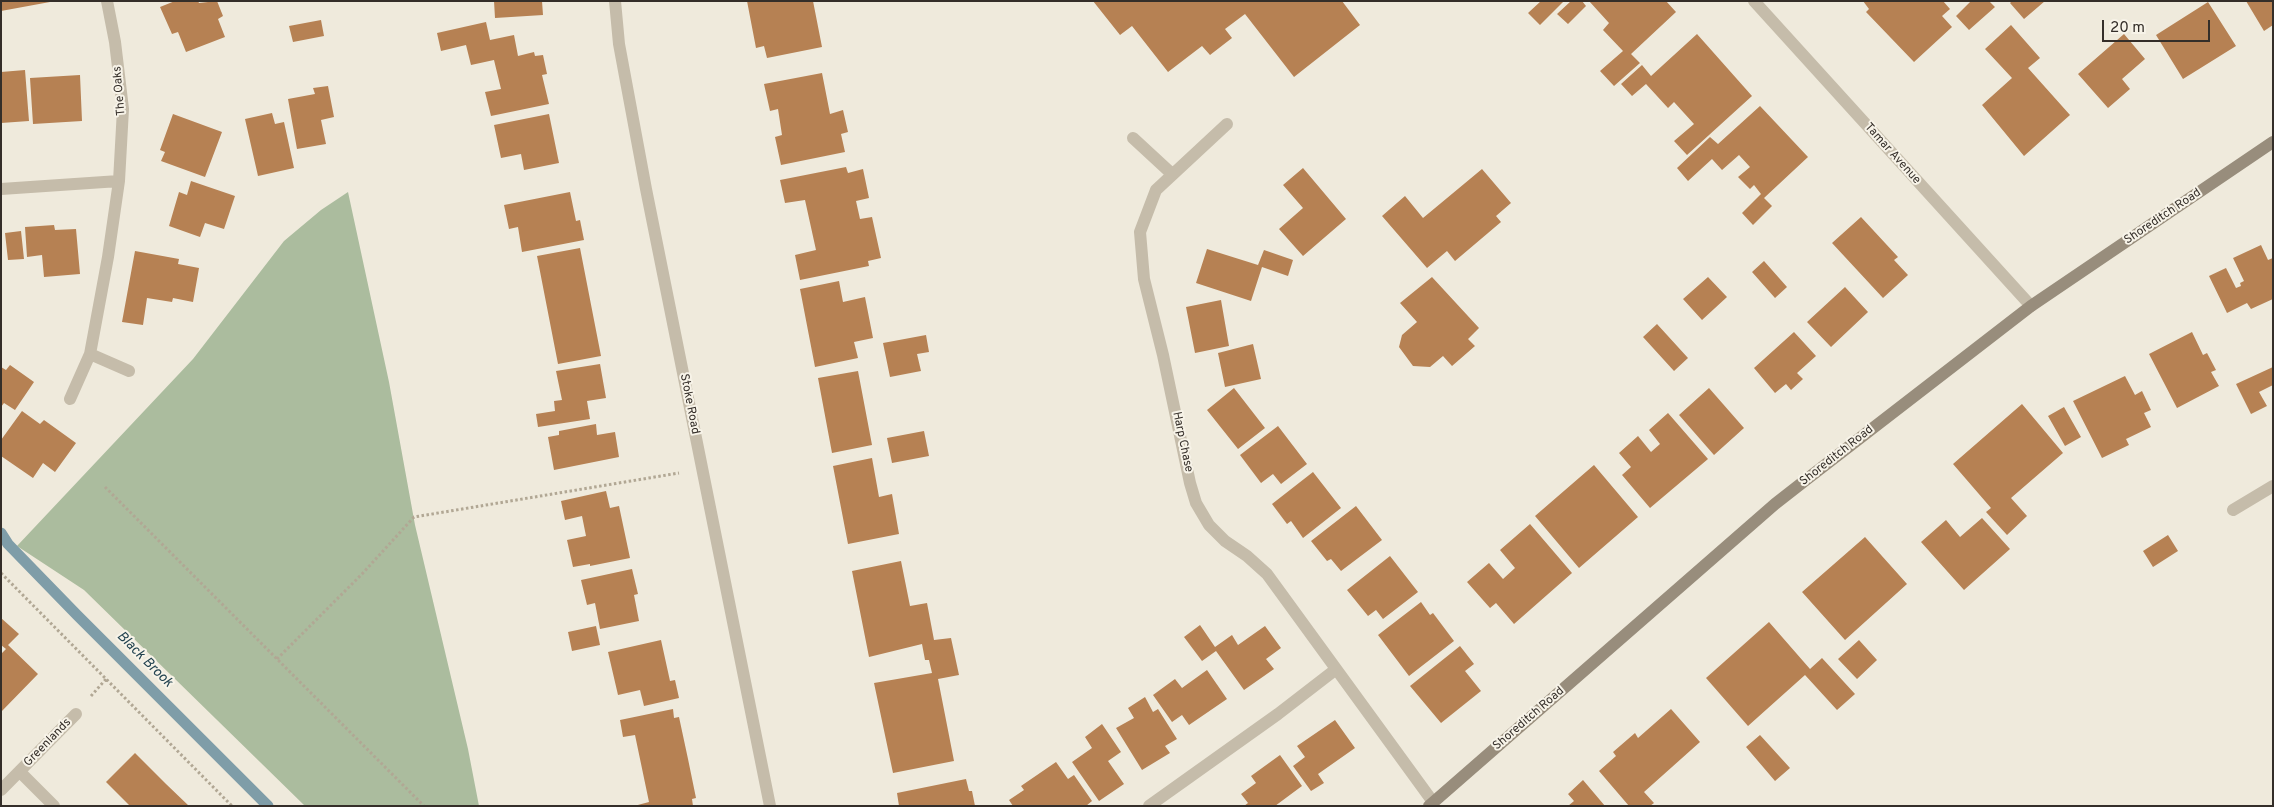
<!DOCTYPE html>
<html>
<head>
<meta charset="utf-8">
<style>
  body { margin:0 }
  #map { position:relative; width:2274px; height:807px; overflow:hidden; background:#efeadc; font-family:Overpass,sans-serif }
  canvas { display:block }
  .frame { position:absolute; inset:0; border:2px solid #342e29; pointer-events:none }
  .scale { position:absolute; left:2102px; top:20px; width:108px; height:22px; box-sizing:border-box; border:2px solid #342e29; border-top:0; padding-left:6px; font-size:15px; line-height:18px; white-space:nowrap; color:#342e29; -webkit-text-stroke:4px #f7f3e8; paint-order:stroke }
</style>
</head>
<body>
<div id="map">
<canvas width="2274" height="807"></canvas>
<div class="frame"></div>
<div class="scale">20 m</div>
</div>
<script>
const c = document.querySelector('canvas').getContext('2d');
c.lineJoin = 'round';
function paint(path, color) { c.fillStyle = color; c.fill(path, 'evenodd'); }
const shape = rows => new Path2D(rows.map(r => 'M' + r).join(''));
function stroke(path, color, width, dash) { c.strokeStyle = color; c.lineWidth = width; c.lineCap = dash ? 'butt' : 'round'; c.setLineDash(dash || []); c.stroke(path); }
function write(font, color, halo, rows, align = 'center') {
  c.font = font + ' Overpass,sans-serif'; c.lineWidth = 4; c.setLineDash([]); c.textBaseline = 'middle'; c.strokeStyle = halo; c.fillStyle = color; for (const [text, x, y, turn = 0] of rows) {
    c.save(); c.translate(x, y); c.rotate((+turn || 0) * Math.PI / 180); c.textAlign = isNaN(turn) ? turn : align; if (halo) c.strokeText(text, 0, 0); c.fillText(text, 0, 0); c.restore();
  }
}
paint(shape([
  [348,192,389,382,415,525,468,749,479,806,305,806,84,590,17,546,193,359,284,241,321,210]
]), '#abbc9e');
stroke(shape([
  [1,533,8,544,77,615,268,806]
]), '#7f9da8', 11);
paint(shape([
  [1,1,50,1,50,2,1,11],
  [175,1,198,1,199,3,217,1,223,16,218,19,225,37,186,52,178,32,172,34,160,7],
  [494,1,542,1,543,15,495,18],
  [747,1,813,1,822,47,767,58,764,46,756,48],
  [1093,1,1342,1,1360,25,1294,77,1245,14,1225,29,1232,38,1210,55,1202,46,1168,72,1132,26,1120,35],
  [1541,1,1564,1,1540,25,1528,13],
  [1571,1,1582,1,1586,6,1568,24,1557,14],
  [1589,1,1666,1,1676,12,1631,54,1640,63,1614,86,1600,71,1623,51,1603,30,1609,23],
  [1863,1,1943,1,1950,9,1942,16,1952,27,1914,62,1866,12,1869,9],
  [1971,1,1989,1,1995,7,1969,30,1956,16],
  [2012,1,2045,1,2024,19,2010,3],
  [2246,1,2273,1,2273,25,2264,31],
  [2208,2,2236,46,2183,79,2156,35],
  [321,20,324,36,293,42,289,26],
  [486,22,490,40,514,35,518,56,534,52,535,56,543,55,547,74,542,75,549,104,491,116,485,92,501,89,494,60,471,65,466,45,441,51,437,33],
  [2011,25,2040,58,2028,68,2070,115,2024,156,1982,105,2012,78,1985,49],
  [1697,34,1752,96,1687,155,1674,141,1694,124,1674,102,1668,108,1646,84,1632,96,1621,84,1642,65,1651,76],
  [2124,34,2145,59,2122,79,2130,89,2108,108,2078,74],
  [25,70,29,121,1,123,1,72],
  [822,73,830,114,843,110,848,132,841,134,845,152,781,165,775,137,782,135,778,109,770,111,764,84],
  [80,75,82,121,33,124,30,78],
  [328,86,334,117,321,120,326,144,297,149,288,99,315,94,313,88],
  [1760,106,1808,157,1764,198,1772,206,1753,225,1742,213,1761,194,1754,185,1750,189,1738,177,1750,167,1739,155,1722,170,1712,159,1688,181,1677,168,1710,137,1718,144],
  [272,113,275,124,284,122,294,168,258,176,245,119],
  [173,114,222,132,205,177,161,161,165,152,160,150],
  [549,114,559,163,524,170,521,154,501,158,494,125],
  [846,167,848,173,863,169,869,198,856,201,860,219,872,217,881,258,868,261,869,266,800,280,795,255,816,250,805,200,785,203,780,180],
  [1303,168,1346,219,1303,256,1279,229,1303,208,1283,185],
  [1482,169,1511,203,1496,216,1501,222,1455,261,1447,251,1427,268,1382,216,1405,196,1423,218],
  [191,181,235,196,224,229,205,223,200,237,169,226,179,192,187,195],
  [570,192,576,221,580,220,584,240,522,252,518,227,509,229,504,205],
  [1861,217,1898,257,1894,260,1908,275,1883,298,1832,243],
  [54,225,55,230,76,229,80,274,44,277,42,255,27,257,25,227],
  [21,231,24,259,8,260,5,233],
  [2261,245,2268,260,2273,258,2273,299,2251,309,2247,303,2227,313,2209,276,2226,268,2236,288,2241,286,2240,283,2244,281,2233,258],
  [580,248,601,356,558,364,537,256],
  [1207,249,1258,265,1264,250,1293,260,1288,276,1262,267,1251,301,1196,283],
  [135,251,179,259,178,264,199,268,193,302,173,298,172,302,147,298,143,325,122,322],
  [1764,261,1787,287,1775,298,1752,272],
  [1432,277,1479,328,1468,339,1475,346,1452,366,1443,356,1430,367,1413,366,1399,347,1402,335,1417,322,1400,303],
  [1708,277,1727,297,1702,320,1683,299],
  [839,281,843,302,865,297,873,338,854,342,858,358,815,367,800,289],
  [1845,287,1868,312,1831,347,1807,322],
  [1221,300,1229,346,1195,353,1186,307],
  [1657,324,1688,358,1674,371,1643,337],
  [1794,332,1816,356,1797,373,1803,379,1791,390,1786,384,1775,393,1754,368],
  [2192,332,2203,355,2207,353,2216,370,2211,372,2219,386,2177,408,2149,354],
  [926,335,929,352,917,354,921,371,890,377,883,343],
  [1253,344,1261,379,1225,387,1218,353],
  [600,364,606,398,587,401,590,419,538,427,536,414,555,411,554,401,562,400,556,371],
  [10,365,34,382,15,410,4,403,1,407,1,367,6,370],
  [2273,367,2273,385,2259,392,2267,406,2251,414,2236,384],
  [858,371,872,445,832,453,818,378],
  [2125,376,2135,395,2142,391,2151,410,2144,413,2151,427,2126,439,2129,445,2102,458,2073,401],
  [1234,388,1265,428,1238,449,1207,410],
  [1709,388,1744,428,1714,455,1679,415],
  [2022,404,2063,453,2011,498,2027,516,2007,535,1986,512,1991,508,1953,464],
  [2064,407,2081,437,2065,446,2048,416],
  [22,411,40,424,44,420,76,443,55,472,43,463,33,478,1,456,1,440],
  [1668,413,1708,459,1650,508,1622,475,1631,467,1619,453,1638,436,1651,452,1660,444,1649,430],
  [596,424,597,435,615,432,619,457,554,470,548,437,559,435,559,431],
  [1278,426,1307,464,1281,484,1273,474,1261,483,1240,455],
  [924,431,929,456,892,463,887,438],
  [872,458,879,497,892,494,899,534,848,544,833,466],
  [1594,465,1638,517,1579,568,1535,516],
  [1313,472,1341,508,1303,538,1291,521,1287,524,1272,504],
  [606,491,610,508,619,506,630,558,590,566,590,564,573,567,567,540,586,536,582,516,565,520,561,501],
  [1356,506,1382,540,1341,571,1331,559,1327,561,1311,541],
  [1982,518,2010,549,1964,590,1921,542,1946,520,1960,537],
  [1530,524,1572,573,1514,624,1496,603,1490,608,1467,582,1489,563,1503,579,1515,568,1500,550],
  [2168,535,2178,551,2153,567,2143,551],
  [1865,537,1907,584,1845,640,1802,592],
  [1390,556,1418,592,1383,619,1376,610,1368,616,1347,590],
  [901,561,910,606,927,603,934,640,951,638,959,675,938,679,954,761,893,773,874,683,932,673,929,660,925,660,922,644,869,657,852,571],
  [632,569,638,594,634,595,639,621,600,629,595,603,587,605,581,580],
  [1421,602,1430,615,1433,613,1454,641,1409,676,1378,635],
  [1,618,19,634,8,645,38,674,1,712,1,654,6,649,1,645],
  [1769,622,1810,669,1822,658,1855,694,1837,710,1805,675,1748,726,1706,678],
  [1200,625,1215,647,1232,635,1238,645,1265,626,1281,648,1266,659,1274,669,1244,690,1216,651,1202,661,1184,637],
  [596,626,600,645,572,651,568,632],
  [661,640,670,681,675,680,679,698,644,706,640,690,618,695,608,652],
  [1859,640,1877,660,1857,679,1838,659],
  [1460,646,1474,664,1465,671,1481,691,1441,723,1410,686],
  [1207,670,1227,699,1189,725,1182,715,1172,722,1153,695,1175,679,1182,688],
  [1145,697,1153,712,1158,709,1177,739,1165,746,1170,753,1142,770,1116,728,1134,718,1128,708],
  [673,709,674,718,679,717,688,759,696,798,692,799,693,806,634,806,649,802,635,735,623,737,620,720],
  [1671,709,1700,742,1644,792,1654,803,1650,806,1629,806,1599,771,1616,756,1613,752,1635,733,1638,738],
  [1335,720,1355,748,1318,774,1324,783,1311,791,1293,766,1305,757,1297,746],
  [1102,724,1121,752,1108,761,1124,784,1099,801,1072,762,1092,748,1085,737],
  [1760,735,1790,768,1775,781,1746,747],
  [135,753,166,784,189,806,130,806,106,782],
  [1280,755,1302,786,1275,806,1244,806,1248,803,1241,794,1256,783,1251,776],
  [1056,762,1068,779,1074,775,1092,801,1086,806,1013,806,1009,800,1024,790,1021,786],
  [966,779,969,791,972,791,975,806,899,806,897,793],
  [1583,780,1605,806,1568,806,1574,801,1568,794]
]), '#b68153');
stroke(shape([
  [105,487,424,806],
  [1,573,232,806],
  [277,659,362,574,414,517,679,473],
  [91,696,106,679]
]), '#b1a794', 3, [2.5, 2.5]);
stroke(shape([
  [2233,510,2273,486]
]), '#c5bcaa', 12);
stroke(shape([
  [615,1,619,44,646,189,770,806],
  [1754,1,2031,306],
  [1227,124,1156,190,1140,232,1144,279,1163,355,1190,483,1196,503,1209,525,1225,541,1247,556,1267,574,1433,802],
  [1133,138,1172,174],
  [1,189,119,181],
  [90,354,129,371],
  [70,399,90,354,108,257,119,181,123,109,115,42,107,1],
  [20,772,54,806],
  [1,790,76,714],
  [1149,806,1278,714,1335,670]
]), '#c5bcaa', 12);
stroke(shape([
  [1429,806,1775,504,1807,479,2031,306,2273,142]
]), '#988d7c', 12);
write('12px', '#342e29', '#f7f3e8', [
  ["The Oaks",120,91,-95],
  ["Tamar Avenue",1892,154,48],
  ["Shoreditch Road",2163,217,-34],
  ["Stoke Road",689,404,79],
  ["Harp Chase",1182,442,78],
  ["Shoreditch Road",1837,456,-38],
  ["Shoreditch Road",1529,719,-41],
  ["Greenlands",48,743,-46]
]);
write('italic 14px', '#234350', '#f7f3e8', [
  ["Black Brook",144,660,45]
]);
</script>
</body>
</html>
